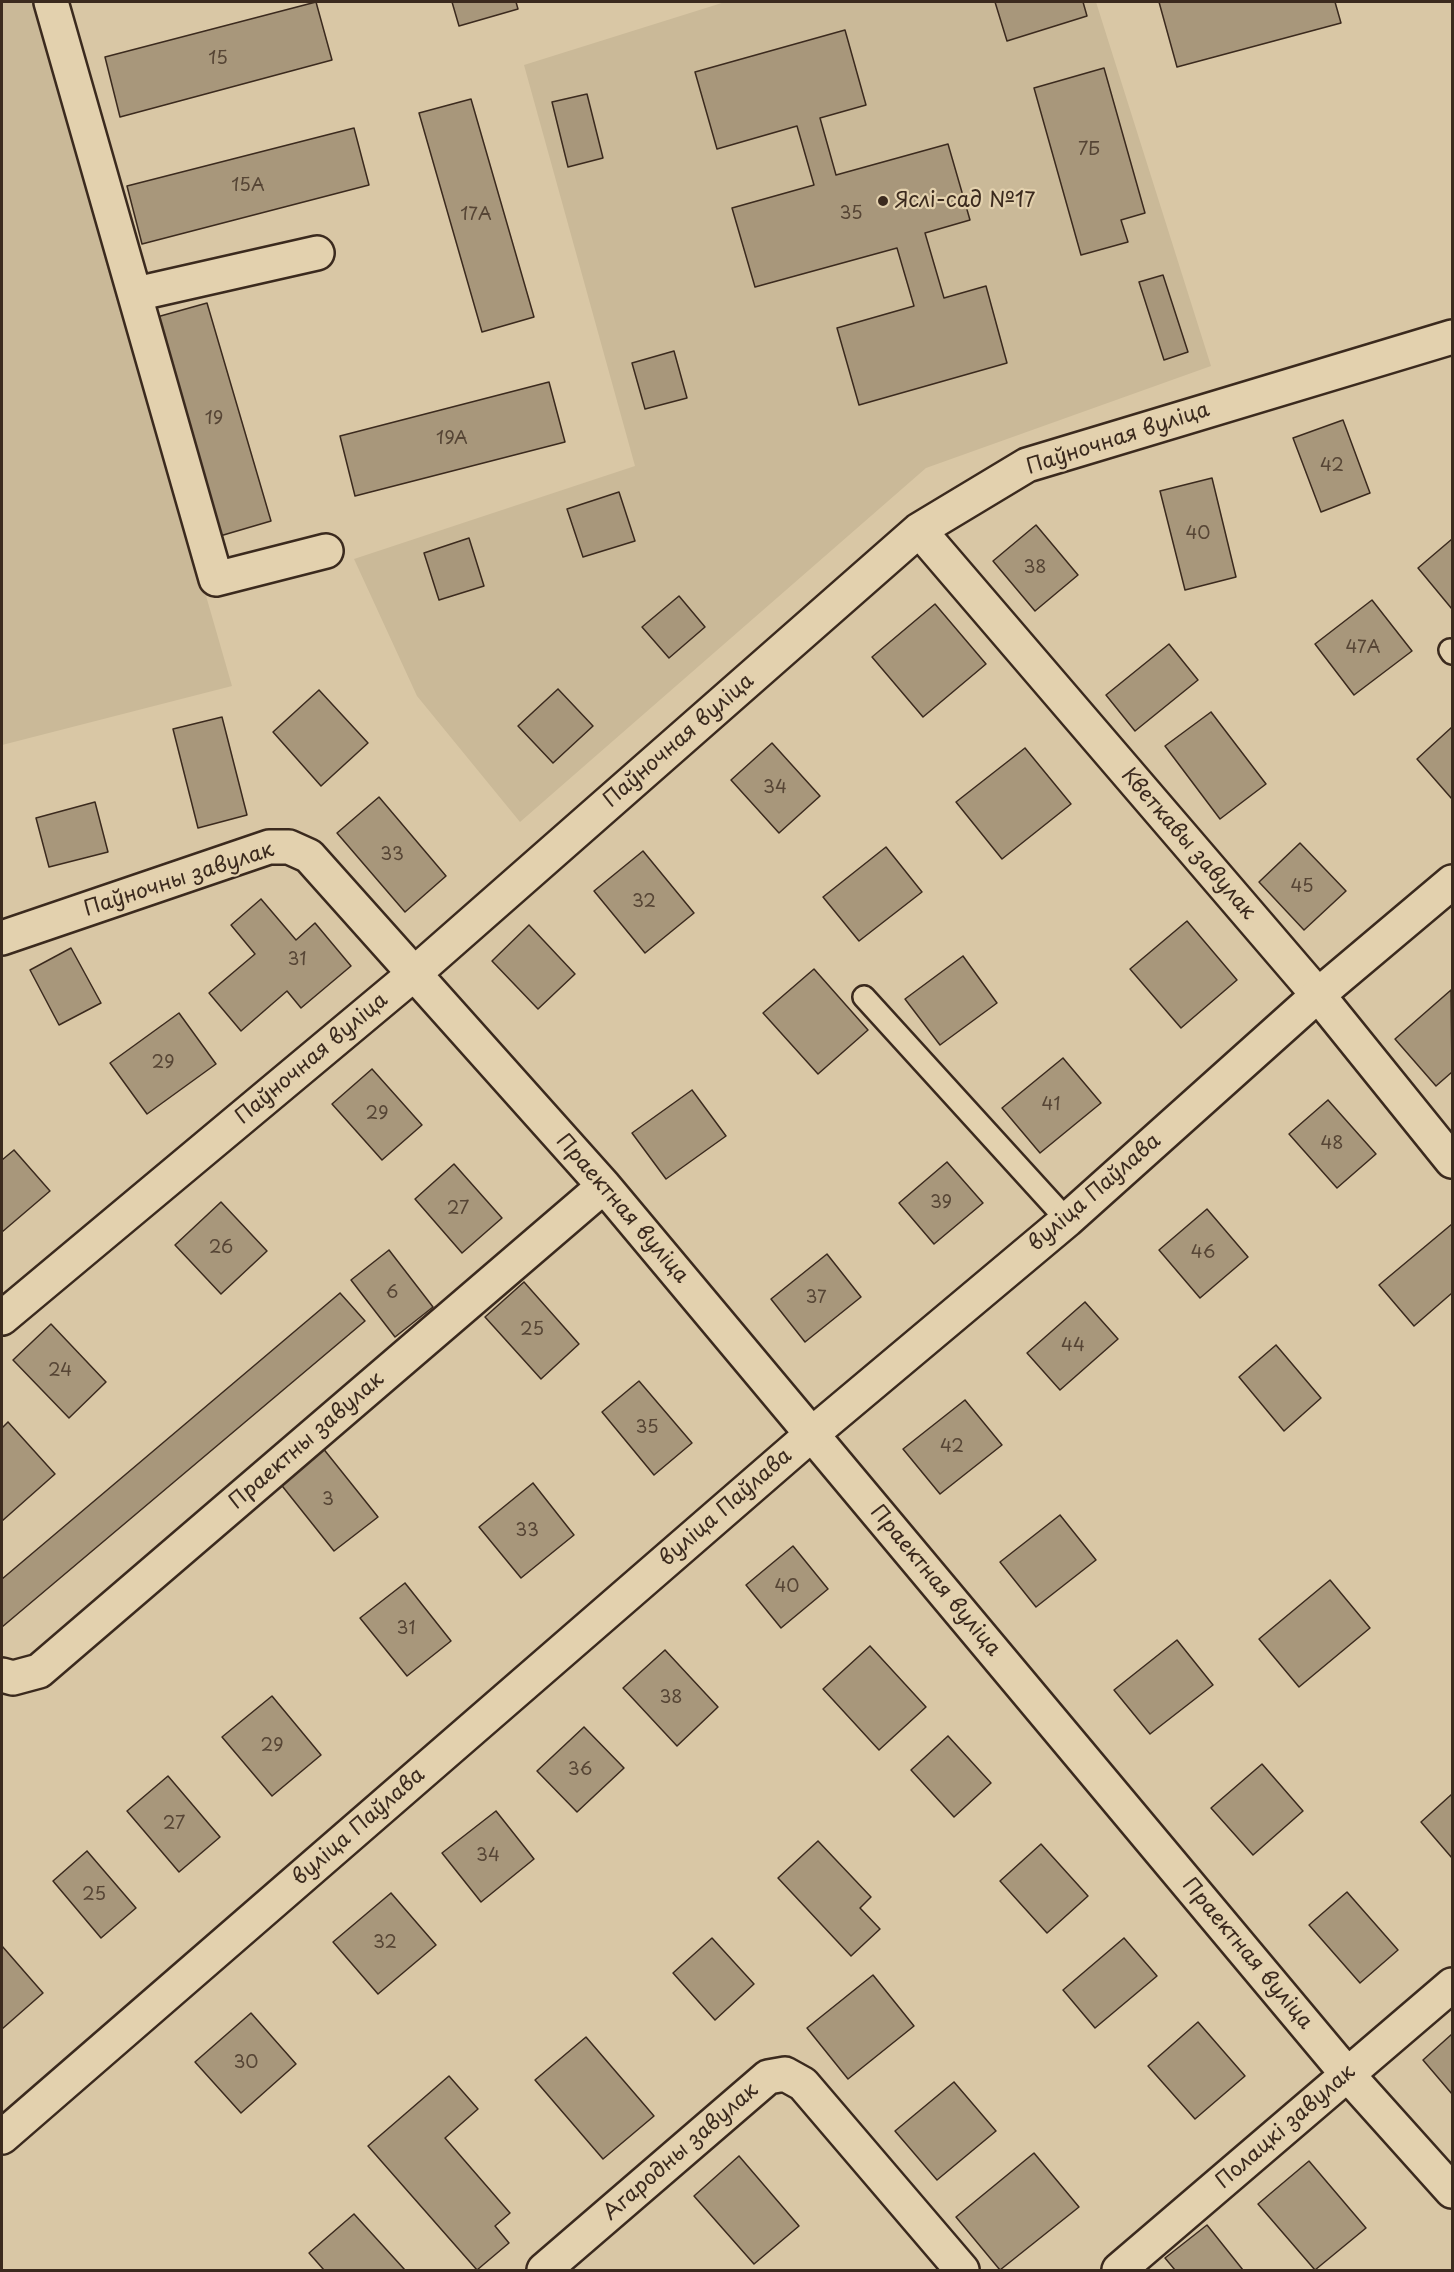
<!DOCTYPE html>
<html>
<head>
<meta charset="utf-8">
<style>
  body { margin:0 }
  #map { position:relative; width:1454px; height:2272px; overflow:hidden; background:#d9c7a5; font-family:"Playpen Sans",sans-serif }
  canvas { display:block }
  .frame { position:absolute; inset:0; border:3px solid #3b2a1e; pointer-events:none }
</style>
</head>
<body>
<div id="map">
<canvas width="1454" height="2272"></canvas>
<div class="frame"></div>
</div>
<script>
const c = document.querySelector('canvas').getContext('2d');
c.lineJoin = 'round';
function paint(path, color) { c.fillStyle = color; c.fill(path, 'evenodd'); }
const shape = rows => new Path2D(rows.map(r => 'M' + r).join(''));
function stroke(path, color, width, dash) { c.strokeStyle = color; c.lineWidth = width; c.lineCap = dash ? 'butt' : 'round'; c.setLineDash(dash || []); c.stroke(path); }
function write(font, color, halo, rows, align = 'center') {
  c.font = font + ' "Playpen Sans",sans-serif'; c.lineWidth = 4.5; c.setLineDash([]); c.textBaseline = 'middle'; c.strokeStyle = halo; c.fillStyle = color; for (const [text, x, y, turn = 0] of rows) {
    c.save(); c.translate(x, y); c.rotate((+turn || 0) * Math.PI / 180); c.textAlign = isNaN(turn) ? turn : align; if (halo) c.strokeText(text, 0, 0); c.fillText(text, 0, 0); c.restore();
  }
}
paint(shape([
  [2,2,35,2,232,686,2,745],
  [725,2,1096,2,1211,366,926,468,520,822,417,696,354,559,635,466,524,65]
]), '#cab998');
const building = shape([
  [316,2,332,60,120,117,105,57,316,2],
  [452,2,516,2,518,9,459,26,452,2],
  [995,2,1083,2,1087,16,1007,41,995,2],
  [1159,2,1335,2,1341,23,1177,67,1159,2],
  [845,30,866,105,820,118,836,175,948,144,970,220,925,233,944,298,986,286,1007,363,859,405,837,328,914,306,897,248,755,287,732,208,814,185,797,126,717,149,695,72,845,30],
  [1104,68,1145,213,1121,220,1128,242,1081,255,1034,88,1104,68],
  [587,94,603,158,568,167,552,102,587,94],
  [471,99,534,317,482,332,419,113,471,99],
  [354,128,369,185,142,244,127,186,354,128],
  [1163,275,1188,352,1164,360,1139,282,1163,275],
  [207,303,271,521,220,536,157,317,207,303],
  [674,351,687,398,645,409,632,363,674,351],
  [549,382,565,442,355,496,340,436,549,382],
  [1343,420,1370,493,1321,512,1293,438,1343,420],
  [1212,478,1236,577,1185,590,1160,491,1212,478],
  [619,492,635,541,583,557,567,509,619,492],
  [1036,525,1078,575,1035,611,993,561,1036,525],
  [469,538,484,586,439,600,424,553,469,538],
  [1452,539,1452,609,1418,568,1452,539],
  [679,596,705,627,669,658,642,627,679,596],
  [1372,600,1412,651,1354,695,1315,644,1372,600],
  [935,604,986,664,923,717,872,657,935,604],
  [1169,644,1198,680,1135,731,1106,695,1169,644],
  [558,689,593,726,553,763,518,726,558,689],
  [319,690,368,743,321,786,273,732,319,690],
  [1211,712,1266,784,1220,819,1165,746,1211,712],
  [222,717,247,815,198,828,173,729,222,717],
  [1452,727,1452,799,1417,759,1452,727],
  [772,743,820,796,779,833,731,780,772,743],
  [1025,748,1071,804,1002,859,956,802,1025,748],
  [379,797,446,876,405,912,337,833,379,797],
  [95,802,108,852,49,867,36,818,95,802],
  [1300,843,1346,891,1304,930,1259,882,1300,843],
  [886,847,922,892,859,941,823,897,886,847],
  [643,851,694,913,645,953,594,891,643,851],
  [261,899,296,940,315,923,351,966,301,1008,287,991,241,1031,209,993,255,954,231,925,261,899],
  [1187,921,1237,980,1181,1028,1130,969,1187,921],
  [529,925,575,974,538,1009,492,961,529,925],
  [71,948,101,1003,59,1025,30,970,71,948],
  [963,956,997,1003,940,1045,905,999,963,956],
  [814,969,868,1030,818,1074,763,1013,814,969],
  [1451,990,1452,1072,1436,1086,1395,1039,1451,990],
  [179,1013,216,1064,147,1114,110,1063,179,1013],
  [1063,1058,1101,1103,1040,1153,1002,1108,1063,1058],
  [372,1069,422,1125,382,1160,332,1104,372,1069],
  [692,1090,726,1136,666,1179,632,1133,692,1090],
  [1328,1100,1376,1154,1337,1188,1289,1134,1328,1100],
  [14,1150,50,1191,2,1232,2,1160,14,1150],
  [947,1162,983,1203,934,1244,899,1203,947,1162],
  [454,1164,502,1218,462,1253,415,1199,454,1164],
  [221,1202,267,1251,221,1294,175,1245,221,1202],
  [1207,1209,1248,1257,1200,1298,1159,1250,1207,1209],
  [1452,1224,1452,1293,1414,1326,1379,1285,1452,1224],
  [389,1250,433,1307,395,1337,351,1280,389,1250],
  [827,1254,861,1297,805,1342,771,1299,827,1254],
  [524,1282,579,1344,541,1379,485,1317,524,1282],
  [340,1293,365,1321,2,1627,2,1579,340,1293],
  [1085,1302,1118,1339,1060,1390,1027,1353,1085,1302],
  [51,1324,106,1382,69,1418,13,1360,51,1324],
  [1276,1345,1321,1398,1284,1431,1239,1377,1276,1345],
  [639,1381,692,1443,654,1475,602,1412,639,1381],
  [965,1400,1002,1445,940,1494,903,1449,965,1400],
  [8,1422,55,1474,2,1521,2,1428,8,1422],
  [322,1447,378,1517,334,1551,279,1482,322,1447],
  [533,1483,574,1535,521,1578,479,1527,533,1483],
  [1060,1515,1096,1560,1036,1607,1000,1562,1060,1515],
  [793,1546,828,1589,781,1628,746,1585,793,1546],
  [1330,1580,1370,1628,1299,1687,1259,1639,1330,1580],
  [405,1583,451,1641,407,1676,360,1618,405,1583],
  [1177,1640,1213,1685,1150,1734,1114,1690,1177,1640],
  [870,1646,926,1707,879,1750,823,1689,870,1646],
  [665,1650,718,1707,677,1746,623,1688,665,1650],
  [272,1696,321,1755,272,1796,222,1737,272,1696],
  [584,1727,624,1768,577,1812,537,1771,584,1727],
  [948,1736,991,1783,954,1817,911,1770,948,1736],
  [1262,1764,1303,1811,1253,1855,1211,1808,1262,1764],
  [168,1776,220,1837,179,1872,127,1811,168,1776],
  [1452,1794,1452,1858,1421,1822,1452,1794],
  [496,1811,534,1859,481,1902,442,1853,496,1811],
  [818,1841,871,1897,860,1908,880,1929,851,1956,778,1878,818,1841],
  [1041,1844,1088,1896,1047,1933,1000,1881,1041,1844],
  [87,1851,136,1908,101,1938,53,1881,87,1851],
  [1347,1892,1398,1950,1360,1983,1309,1925,1347,1892],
  [391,1893,436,1945,378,1994,333,1942,391,1893],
  [712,1938,754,1984,715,2020,673,1973,712,1938],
  [1124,1938,1157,1976,1095,2028,1063,1990,1124,1938],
  [2,1946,43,1993,2,2029,2,1946],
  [873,1975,914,2026,848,2079,807,2028,873,1975],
  [251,2013,296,2064,241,2113,195,2062,251,2013],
  [1198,2022,1245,2076,1195,2119,1148,2066,1198,2022],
  [1452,2034,1452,2094,1423,2060,1452,2034],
  [586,2037,654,2116,603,2159,535,2080,586,2037],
  [449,2076,478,2109,445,2138,510,2213,495,2226,509,2243,477,2270,368,2146,449,2076],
  [954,2082,996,2131,937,2180,895,2131,954,2082],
  [1034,2153,1079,2207,1000,2270,956,2217,1034,2153],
  [739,2156,799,2226,754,2264,694,2196,739,2156],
  [1309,2161,1366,2228,1315,2270,1258,2204,1309,2161],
  [354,2214,405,2270,324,2270,309,2253,354,2214],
  [1207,2225,1243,2270,1175,2270,1165,2258,1207,2225]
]);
paint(building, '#a8977b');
stroke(building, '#3b2a1e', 1.5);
const service = shape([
  [1450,650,1452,653],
  [864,997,1067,1220]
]);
const minor = shape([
  [51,2,216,579,326,551],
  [136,294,317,253],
  [919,530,1318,995,1452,1161],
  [2,938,269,847,289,847,309,856,604,1186,1347,2074,1452,2191],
  [2,1318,415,973,919,530,1027,465,1452,337],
  [2,1675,13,1678,39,1671,604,1186],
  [544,2270,768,2077,785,2074,803,2084,962,2270],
  [1119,2270,1452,1985]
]);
const tertiary = shape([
  [2,2137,812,1434,1067,1220,1318,995,1452,882]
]);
stroke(service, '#3b2a1e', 26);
stroke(minor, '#3b2a1e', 38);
stroke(tertiary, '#3b2a1e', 38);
stroke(service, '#e3d1ae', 21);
stroke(minor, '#e3d1ae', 33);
stroke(tertiary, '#e3d1ae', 33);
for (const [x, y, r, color] of [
  [883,201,6,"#3b2a1e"]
]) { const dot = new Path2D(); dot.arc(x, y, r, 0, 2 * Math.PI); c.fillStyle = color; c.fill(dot); stroke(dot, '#e3d1ae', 2); }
write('18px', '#564535', null, [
  ["15",218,59],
  ["7Б",1089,150],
  ["15А",248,186],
  ["35",851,214],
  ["17А",476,215],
  ["19",214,419],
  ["19А",452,439],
  ["42",1332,466],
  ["40",1198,534],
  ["38",1035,568],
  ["47А",1363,648],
  ["34",775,788],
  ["33",392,855],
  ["45",1302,887],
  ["32",644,902],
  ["31",297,960],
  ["29",163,1063],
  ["41",1051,1105],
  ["29",377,1114],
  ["48",1332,1144],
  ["39",941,1203],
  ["27",458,1209],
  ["26",221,1248],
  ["46",1203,1253],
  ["6",392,1293],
  ["37",816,1298],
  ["25",532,1330],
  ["44",1073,1346],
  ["24",60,1371],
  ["35",647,1428],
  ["42",952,1447],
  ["3",328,1500],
  ["33",527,1531],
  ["40",787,1587],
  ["31",406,1629],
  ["38",671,1698],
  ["29",272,1746],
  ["36",580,1770],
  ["27",174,1824],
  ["34",488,1856],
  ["25",94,1895],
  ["32",385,1943],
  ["30",246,2063]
]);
write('21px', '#3b2a1e', '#e3d1ae', [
  ["Яслі-сад №17",895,201]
], 'left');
write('21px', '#3b2a1e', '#e3d1ae', [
  ["Паўночная вуліца",1118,439,-18],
  ["Паўночная вуліца",679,741,-41],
  ["Кветкавы завулак",1188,844,49],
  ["Паўночны завулак",179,880,-18],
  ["Паўночная вуліца",312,1059,-40],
  ["вуліца Паўлава",1095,1193,-41],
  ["Праектная вуліца",622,1209,49],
  ["Праектны завулак",307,1441,-41],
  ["вуліца Паўлава",726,1508,-41],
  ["Праектная вуліца",935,1581,50],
  ["вуліца Паўлава",359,1827,-41],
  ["Праектная вуліца",1247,1954,50],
  ["Полацкі завулак",1286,2127,-41],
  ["Агародны завулак",681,2152,-41]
]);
</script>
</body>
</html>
